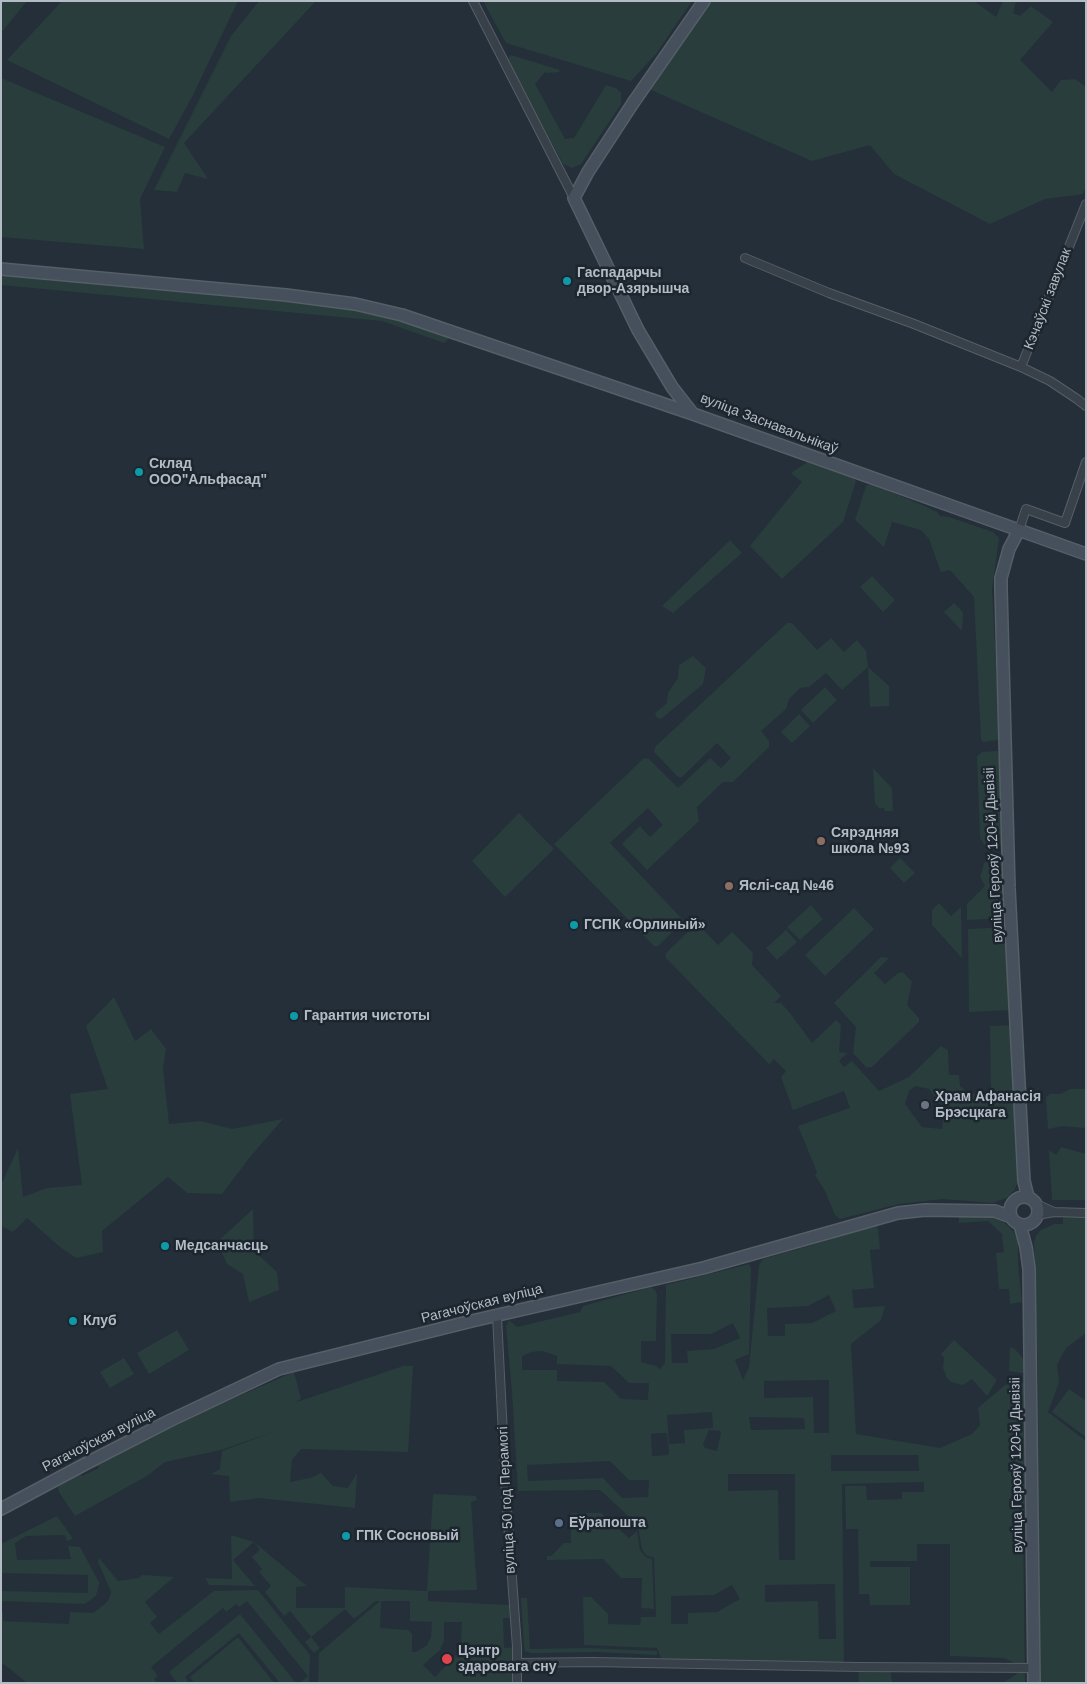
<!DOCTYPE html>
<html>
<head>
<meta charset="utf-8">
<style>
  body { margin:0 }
  #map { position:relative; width:1087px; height:1684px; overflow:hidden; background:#242f39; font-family:Arial,sans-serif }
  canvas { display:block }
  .frame { position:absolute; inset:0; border:2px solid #b3bbc5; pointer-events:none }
</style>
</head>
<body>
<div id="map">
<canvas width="1087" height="1684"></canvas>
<div class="frame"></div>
</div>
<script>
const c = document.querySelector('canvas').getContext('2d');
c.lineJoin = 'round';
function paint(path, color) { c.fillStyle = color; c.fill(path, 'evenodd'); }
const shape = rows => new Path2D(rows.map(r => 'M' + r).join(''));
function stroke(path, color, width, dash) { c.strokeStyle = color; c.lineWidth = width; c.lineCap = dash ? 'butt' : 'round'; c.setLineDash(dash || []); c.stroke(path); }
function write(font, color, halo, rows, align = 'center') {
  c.font = font + ' Arial,sans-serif'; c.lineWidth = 5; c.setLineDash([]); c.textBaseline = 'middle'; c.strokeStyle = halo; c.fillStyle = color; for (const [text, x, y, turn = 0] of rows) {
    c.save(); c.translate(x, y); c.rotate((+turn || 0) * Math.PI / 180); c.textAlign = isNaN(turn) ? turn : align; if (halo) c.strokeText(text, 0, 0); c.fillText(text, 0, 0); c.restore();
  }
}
paint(shape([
  [1,1,27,1,1,33],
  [62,1,238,1,192,97,169,139,7,60],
  [259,1,316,1,184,143,208,179,185,173,177,192,154,190,231,36],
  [483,1,692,1,656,54,631,81,506,43],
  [711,1,974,1,996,17,1003,1,1016,1,1013,13,1020,16,1031,6,1053,22,1020,60,1052,92,1061,80,1075,79,1086,87,1086,186,1083,194,1045,199,990,224,894,174,870,145,812,161,649,89],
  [511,55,560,70,559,72,547,73,545,72,535,84,565,139,574,138,606,85,616,88,621,93,621,104,581,164,572,168,563,164,507,59],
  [1,78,165,147,140,199,144,249,1,237],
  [1,269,355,304,453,334,444,343,382,321,1,285],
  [809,461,853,478,856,481,843,522,782,579,750,546,802,482,791,473],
  [870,484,920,504,937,512,940,516,949,517,993,532,999,538,992,590,1000,737,998,740,983,742,981,739,974,597,950,570,941,572,929,539,921,530,892,522,884,547,855,520,866,486],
  [730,540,742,553,673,613,662,606],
  [872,576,895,600,883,612,860,587],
  [954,603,963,612,962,631,944,612],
  [787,623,792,623,817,650,831,638,844,652,857,640,866,651,868,667,889,686,889,706,870,707,868,667,842,690,826,673,809,687,800,688,789,699,786,709,761,731,769,741,769,747,733,782,723,782,697,807,699,821,647,870,622,844,640,826,650,837,663,825,648,808,610,843,684,921,658,946,654,946,554,844,644,758,649,759,678,788,710,758,721,768,731,758,717,743,682,777,678,777,654,752,655,747],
  [693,656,706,668,703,684,661,719,657,718,655,713,667,703,668,693,678,678,679,665],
  [825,687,837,700,813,723,801,710],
  [799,714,810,726,792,743,781,732],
  [997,751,1002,755,1006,841,1001,845,985,846,980,838,977,756,982,752],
  [873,768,892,788,893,811,885,811,884,808,879,808,875,803],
  [519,813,554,849,505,897,472,861],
  [1001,857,1007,918,967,920,967,904,985,886,980,877,985,861,988,858],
  [900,858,915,873,904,883,890,868],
  [939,903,951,916,961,907,962,958,932,925,932,910],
  [811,905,823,919,800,940,787,927],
  [854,908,874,929,825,976,805,955],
  [697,923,718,945,732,932,753,953,752,965,781,996,774,1003,781,1003,790,1013,812,1043,836,1020,841,1025,839,1052,847,1053,839,1061,844,1067,852,1061,879,1091,909,1077,941,1046,948,1050,949,1075,959,1075,960,1086,970,1094,991,1093,990,1026,1016,1025,1018,1175,1018,1181,1015,1189,1008,1197,993,1203,943,1199,899,1204,840,1219,835,1215,825,1191,815,1175,817,1172,798,1126,850,1108,844,1091,793,1110,781,1077,786,1071,774,1059,769,1064,666,958,666,953],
  [915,1086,929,1089,944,1109,942,1129,922,1127,905,1104,909,1091],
  [1007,927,1011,1010,969,1012,968,929],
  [786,930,797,942,777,960,766,948],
  [881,957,889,958,874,973,885,984,898,973,903,972,912,982,907,1005,919,1018,919,1022,872,1067,866,1067,853,1053,856,1027,834,1003],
  [114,997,135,1041,151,1029,166,1049,163,1068,169,1124,201,1121,232,1129,283,1119,250,1157,222,1194,187,1193,168,1177,102,1231,103,1252,76,1258,60,1247,27,1218,13,1232,1,1226,1,1185,18,1148,23,1197,47,1188,82,1185,70,1094,108,1089,86,1026],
  [1070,1089,1086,1089,1086,1127,1083,1128,1063,1126,1048,1129,1046,1097,1050,1094,1061,1094],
  [1061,1147,1086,1154,1086,1200,1052,1200,1049,1150,1056,1155],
  [253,1209,254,1251,277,1272,279,1290,249,1302,243,1274,227,1264,217,1242],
  [1063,1213,1086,1214,1086,1333,1066,1348,1057,1365,1059,1383,1048,1412,1086,1441,1086,1683,1039,1683,1038,1375,1034,1242,1036,1236,1041,1230,1054,1224,1063,1224],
  [959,1216,996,1218,1005,1223,1014,1232,1018,1242,1018,1265,1022,1302,1010,1304,1009,1289,999,1289,996,1253,1004,1252,1002,1234,988,1221,959,1223],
  [876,1224,878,1229,880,1249,870,1250,874,1288,852,1290,854,1308,885,1306,881,1320,851,1344,856,1434,940,1448,972,1434,980,1425,978,1408,1005,1385,1013,1383,1026,1383,1029,1496,1023,1525,1025,1683,1002,1683,1014,1676,1024,1668,1004,1658,950,1656,950,1544,917,1544,917,1561,870,1561,870,1567,910,1567,910,1605,870,1605,869,1594,859,1594,858,1529,846,1529,845,1486,866,1486,867,1500,902,1499,902,1492,924,1492,924,1482,842,1484,844,1667,663,1663,657,1648,584,1645,583,1597,591,1597,608,1614,608,1624,640,1625,641,1617,656,1617,654,1558,646,1555,642,1549,638,1527,624,1512,600,1490,518,1491,512,1392,506,1326,509,1320,517,1327,580,1312,583,1306,651,1287,655,1290,657,1295,656,1341,641,1341,641,1362,656,1366,660,1369,665,1363,666,1285,749,1264,751,1268,749,1354,735,1360,743,1380,749,1367,759,1266,762,1260,766,1258,809,1246,853,1232,853,1229],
  [829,1295,836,1311,812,1323,785,1324,785,1336,768,1336,767,1308,808,1306],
  [733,1323,740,1338,714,1349,687,1351,688,1363,672,1363,671,1334,711,1334],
  [542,1351,557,1356,557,1370,522,1370,522,1356,531,1352],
  [557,1364,611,1366,629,1383,649,1383,648,1400,621,1399,604,1382,557,1381],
  [829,1380,829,1433,814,1433,813,1397,764,1398,764,1381],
  [712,1412,713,1428,684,1430,685,1443,669,1444,667,1415],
  [749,1417,804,1418,805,1429,751,1430],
  [709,1430,720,1431,721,1432,717,1451,705,1448,703,1444],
  [660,1433,667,1433,669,1453,668,1455,652,1456,651,1434],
  [831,1455,918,1455,919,1471,831,1471],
  [610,1461,629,1480,649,1480,648,1497,622,1498,603,1478,528,1481,527,1465],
  [728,1474,795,1474,795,1560,779,1560,778,1490,728,1491],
  [835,1584,836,1639,819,1639,818,1601,765,1602,765,1585],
  [732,1585,740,1599,717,1612,688,1613,688,1624,671,1624,671,1596,714,1595],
  [177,1330,189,1350,149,1374,137,1353],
  [954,1340,997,1380,987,1396,972,1379,963,1385,951,1382,947,1378,943,1368,944,1358,941,1354],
  [1010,1347,1015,1349,1026,1362,1028,1374,1009,1371],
  [124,1358,134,1374,110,1388,100,1372],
  [403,1366,413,1366,408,1452,301,1449,292,1460,290,1482,310,1478,321,1473,333,1486,348,1488,357,1473,355,1508,259,1498,230,1502,229,1476,211,1474,220,1469,222,1451,273,1432,221,1450,165,1462,147,1476,75,1516,59,1492,58,1488,61,1483,80,1474,82,1476,99,1468,98,1465,196,1415,294,1372,301,1399,297,1401,297,1402],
  [1069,1389,1086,1401,1086,1437,1052,1412],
  [433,1494,476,1496,477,1500,471,1502,477,1590,428,1591,428,1601,509,1605,510,1618,503,1618,504,1648,517,1647,517,1683,318,1683,319,1653,380,1601,376,1601,354,1619,345,1609,311,1637,320,1648,314,1653,305,1642,311,1637,290,1611,284,1616,265,1592,271,1586,259,1572,262,1569,252,1557,260,1550,254,1542,233,1560,255,1586,209,1585,205,1578,232,1579,231,1535,254,1542,307,1586,296,1587,296,1608,345,1608,345,1587,427,1591],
  [381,1601,410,1601,410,1621,432,1622,431,1637,427,1645,416,1652,412,1652,412,1634,408,1630,380,1628],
  [444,1622,462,1622,461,1645,454,1658,435,1677,423,1665,440,1650,444,1641],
  [571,1513,601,1513,629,1538,637,1531,640,1550,646,1557,652,1559,654,1609,641,1608,642,1578,621,1578,603,1559,547,1560,547,1556,551,1556,564,1543,571,1543],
  [57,1516,72,1537,72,1539,67,1541,65,1535,26,1536,15,1543,17,1560,71,1559,68,1546,80,1547,100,1584,99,1584,96,1596,85,1604,1,1601,1,1591,88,1593,88,1575,1,1573,1,1544],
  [99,1558,118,1581,139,1578,142,1575,174,1577,145,1602,157,1617,150,1623,159,1634,214,1591,258,1590,310,1655,309,1683,300,1683,308,1676,247,1601,239,1607,236,1604,226,1612,223,1608,151,1667,158,1676,154,1679,157,1683,27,1683,9,1668,1,1663,1,1613,3,1613,3,1621,69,1624,70,1612,93,1613,105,1604,109,1599,111,1592,98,1562],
  [521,1598,527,1598,530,1649,587,1648,657,1651,657,1655,596,1652,531,1653,525,1651,524,1647],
  [240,1614,296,1683,280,1683,239,1633,185,1677,189,1683,177,1683,169,1672],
  [238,1637,274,1683,194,1683,190,1677],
  [890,1666,892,1683,859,1683,858,1667]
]), '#293d3c');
const street = shape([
  [473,1,574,198],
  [745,258,829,293,914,324,1021,367,1050,381,1077,399,1086,406],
  [1021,367,1086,204],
  [1019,530,1026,509,1065,523,1086,462],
  [1036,1204,1054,1212],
  [1037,1215,1054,1212,1086,1213],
  [497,1316,506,1495,517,1647,517,1683],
  [517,1663,592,1662,858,1667,1034,1668]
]);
const secondary = shape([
  [1,269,286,295,355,304,402,315,693,414,1086,554],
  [693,414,672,387,638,330,574,198,588,172,633,103,704,1],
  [1019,530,1009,549,1001,578,1001,589,1009,888,1024,1181,1028,1197],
  '1010 1211a14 14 0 1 1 28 0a14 14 0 1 1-28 0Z',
  [1020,1225,1026,1247,1029,1269,1034,1683],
  [1,1509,87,1463,171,1420,279,1369,472,1321,703,1268,898,1213,925,1210,995,1211,1011,1217]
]);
stroke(street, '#565e67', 10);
stroke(secondary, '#565e67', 14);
stroke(street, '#384149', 8);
stroke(secondary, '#46505c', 11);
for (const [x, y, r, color] of [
  [567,281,5,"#0f9aa8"],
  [139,472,5,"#0f9aa8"],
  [821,841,5,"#8d6e63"],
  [729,886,5,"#8d6e63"],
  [574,925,5,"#0f9aa8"],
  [294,1016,5,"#0f9aa8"],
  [925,1105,5,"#6b7280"],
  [165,1246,5,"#0f9aa8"],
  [73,1321,5,"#0f9aa8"],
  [559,1523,5,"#5c6f8a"],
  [346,1536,5,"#0f9aa8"],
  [447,1659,6,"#e0444e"]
]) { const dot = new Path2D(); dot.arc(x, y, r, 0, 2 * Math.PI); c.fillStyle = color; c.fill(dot); stroke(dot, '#1d262e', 2); }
write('bold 14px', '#b3bbc5', '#1d262e', [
  ["Гаспадарчы",577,273],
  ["двор-Азярышча",577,289],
  ["Склад",149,464],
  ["ООО\"Альфасад\"",149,480],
  ["Сярэдняя",831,833],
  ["школа №93",831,849],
  ["Яслі-сад №46",739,886],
  ["ГСПК «Орлиный»",584,925],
  ["Гарантия чистоты",304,1016],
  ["Храм Афанасія",935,1097],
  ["Брэсцкага",935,1113],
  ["Медсанчасць",175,1246],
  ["Клуб",83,1321],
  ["Еўрапошта",569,1523],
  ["ГПК Сосновый",356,1536],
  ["Цэнтр",458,1651],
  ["здаровага сну",458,1667]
], 'left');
write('14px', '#b3bbc5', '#1d262e', [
  ["Кэчаўскі завулак",1048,299,-69],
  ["вуліца Заснавальнікаў",769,424,21],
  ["вуліца Герояў 120-й Дывізіі",994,855,-93],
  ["Рагачоўская вуліца",482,1304,-14],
  ["Рагачоўская вуліца",99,1440,-27],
  ["вуліца Герояў 120-й Дывізіі",1017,1465,-91],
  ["вуліца 50 год Перамогі",507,1500,-93]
]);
</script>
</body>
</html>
